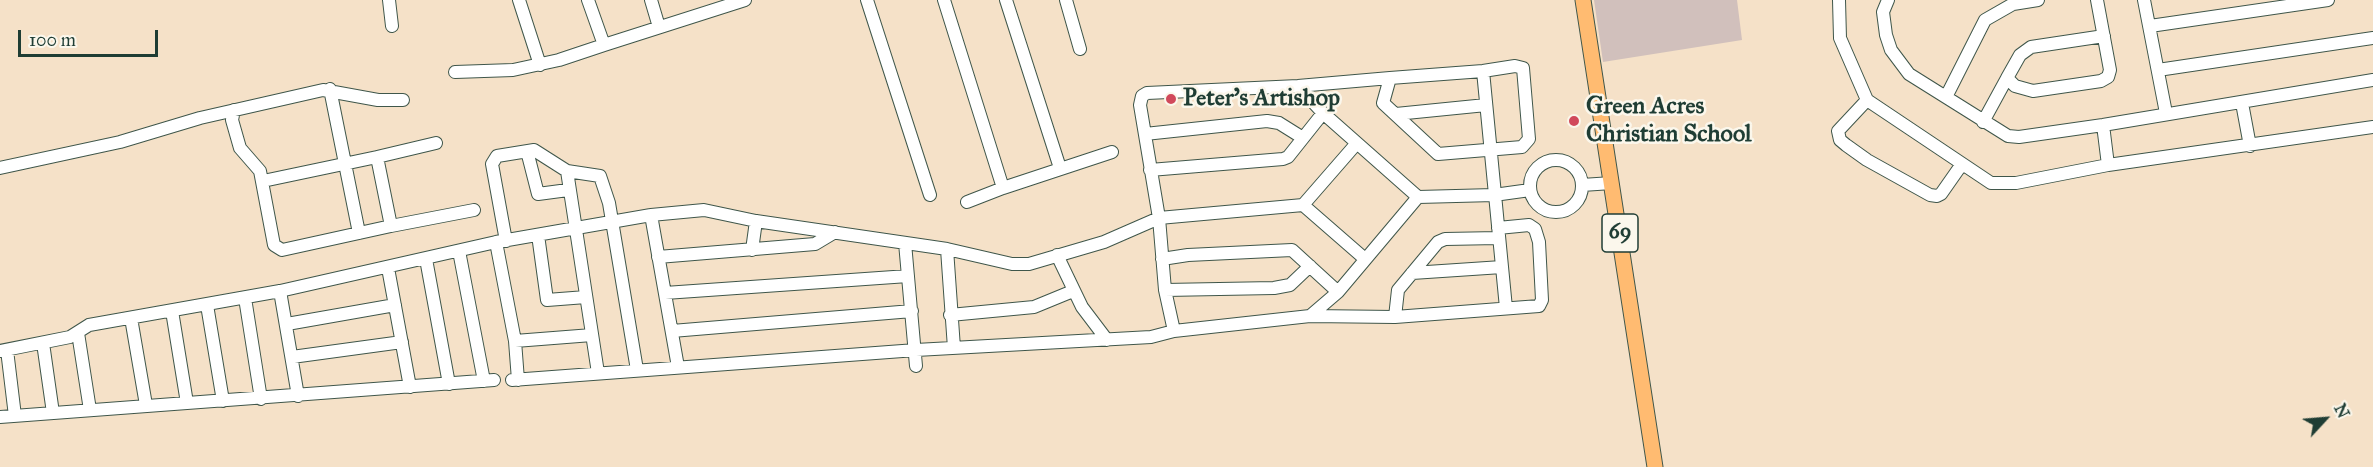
<!DOCTYPE html>
<html>
<head>
<meta charset="utf-8">
<style>
  body { margin:0 }
  #map { position:relative; width:2373px; height:467px; overflow:hidden; background:#f5e1c8; font-family:"IM FELL Great Primer",serif }
  canvas { display:block }
  .north { position:absolute; left:2295px; top:389px; width:60px; height:60px; -webkit-text-stroke:4px #fbf7ec; paint-order:stroke; rotate:64deg; font-size:16px; font-weight:700; line-height:24px; text-align:center; color:#1f3d34 }
  .north::after { content:''; display:block; margin:auto; width:21px; height:27px; background:#1f3d34; clip-path:polygon(50% 0,100% 100%,50% 72%,0 100%) }
  .scale { position:absolute; left:18px; top:30px; width:140px; height:27px; box-sizing:border-box; border:3px solid #1f3d34; border-top:0; padding-left:8px; font-size:18px; line-height:21px; white-space:nowrap; color:#1f3d34; -webkit-text-stroke:4px #fbf7ec; paint-order:stroke }
</style>
</head>
<body>
<div id="map">
<canvas width="2373" height="467"></canvas>
<div class="north">N</div>
<div class="scale">100 m</div>
</div>
<script>
const c = document.querySelector('canvas').getContext('2d');
c.lineJoin = 'round';
function paint(path, color) { c.fillStyle = color; c.fill(path, 'evenodd'); }
const shape = rows => new Path2D(rows.map(r => 'M' + r).join(''));
function stroke(path, color, width, dash) { c.strokeStyle = color; c.lineWidth = width; c.lineCap = dash ? 'butt' : 'round'; c.setLineDash(dash || []); c.stroke(path); }
function write(font, color, halo, rows, align = 'center') {
  c.font = font + ' "IM FELL Great Primer",serif'; c.lineWidth = 5; c.setLineDash([]); c.textBaseline = 'middle'; c.strokeStyle = halo; c.fillStyle = color; for (const [text, x, y, turn = 0] of rows) {
    c.save(); c.translate(x, y); c.rotate((+turn || 0) * Math.PI / 180); c.textAlign = isNaN(turn) ? turn : align; if (halo) c.strokeText(text, 0, 0); c.fillText(text, 0, 0); c.restore();
  }
}
paint(shape([
  [1594,0,1737,0,1742,40,1603,62]
]), '#d1c0bc');
const minor = shape([
  [389,0,392,26],
  [519,0,540,65],
  [651,0,659,27],
  [867,0,930,195],
  [944,0,1003,188,1112,152],
  [1006,0,1060,168],
  [1066,0,1080,49],
  [1839,0,1840,38,1867,100,1991,183,2016,183,2108,165,2373,127],
  [1888,0,1883,12,1886,35,1891,50,1909,74,2008,136,2019,137,2103,125,2373,80],
  [2144,0,2166,113],
  [2150,26,2328,0],
  [604,45,745,0],
  [2158,70,2373,38],
  [1483,71,1506,308],
  [455,72,513,70,559,60,604,45,588,0],
  [2007,78,2020,55,2031,47,2104,36],
  [1298,86,1323,113,1418,197,1494,195,1530,190],
  [330,89,359,233],
  [1946,97,1985,20,2013,4,2038,0],
  [1867,100,1838,131,1840,140,1846,145,1867,160,1930,195,1937,196,1941,194,1962,164],
  [2242,103,2250,146],
  [234,110,232,120,240,148,260,171,274,245,282,250,391,226,377,157,436,143],
  [1396,114,1486,105],
  [1983,122,2007,78,2015,86,2033,91,2101,81,2108,77,2110,70,2097,0],
  [2103,125,2108,165],
  [1145,134,1267,121,1279,123,1303,138],
  [527,151,538,194,568,190],
  '1530 186a26 26 0 1 1 52 0a26 26 0 1 1-52 0Z',
  [0,168,120,142,200,118,323,90,378,100,403,100],
  [1150,170,1283,159,1288,157,1323,113],
  [567,171,598,373],
  [263,181,377,157],
  [1582,185,1612,183],
  [967,202,1003,188],
  [1303,205,1365,259],
  [651,215,678,367],
  [391,226,474,210],
  [538,235,547,300,586,297],
  [506,241,492,164,497,156,534,150,567,171,600,176,609,203,637,370],
  [496,242,515,341,518,380],
  [905,243,916,366],
  [947,249,954,348],
  [752,250,756,221],
  [459,251,484,381],
  [1057,255,1082,307,1107,340],
  [658,257,815,244,835,232],
  [426,259,449,384],
  [1162,259,1188,255,1292,250,1338,292],
  [388,268,410,387],
  [1412,273,1502,267],
  [1165,290,1274,288,1290,285,1310,266],
  [280,291,298,396],
  [665,293,908,276],
  [245,298,261,399],
  [207,305,223,401],
  [172,311,187,403],
  [950,315,1034,307,1073,291],
  [1310,316,1338,292,1418,197],
  [1395,317,1398,290,1438,242,1445,239,1498,238],
  [131,318,146,405],
  [287,324,395,305],
  [672,331,912,311],
  [1174,331,1165,290,1159,218,1140,105,1142,96,1147,93,1298,86,1390,78,1483,71,1515,66,1523,68,1529,139,1522,147,1438,154,1383,103,1390,78],
  [78,333,90,410],
  [515,341,592,335],
  [43,343,53,413],
  [7,350,15,416],
  [0,351,70,337,89,325,280,291,496,242,651,215,704,210,756,221,947,249,1012,264,1029,264,1104,242,1159,218,1303,205,1357,143],
  [292,357,402,342],
  [512,380,916,350,1151,337,1174,331,1310,316,1395,317,1539,306,1542,300,1539,242,1535,229,1529,225,1498,228],
  [0,417,494,380]
]);
const major = shape([
  [1583,0,1655,467]
]);
stroke(minor, '#3f564a', 14);
stroke(major, '#3f564a', 17);
stroke(minor, '#fff', 12);
stroke(major, '#ffbb71', 15);
for (const [x, y, r, color] of [
  [1171,99,6,"#d1495b"],
  [1574,121,6,"#d1495b"]
]) { const dot = new Path2D(); dot.arc(x, y, r, 0, 2 * Math.PI); c.fillStyle = color; c.fill(dot); stroke(dot, '#fbf7ec', 2); }
for (const [x, y, w] of [
  [1620,233,36]
]) { const box = new Path2D(); box.roundRect(x - w / 2, y - 19, w, 38, 4.5); c.fillStyle = '#fbf7ec'; c.fill(box); stroke(box, '#1f3d34', 1.5); }
write('bold 22px', '#1f3d34', null, [
  ["69",1620,233]
]);
write('bold 24px', '#1f3d34', '#fbf7ec', [
  ["Peter's Artishop",1183,99],
  ["Green Acres",1586,107],
  ["Christian School",1586,135]
], 'left');
</script>
</body>
</html>
